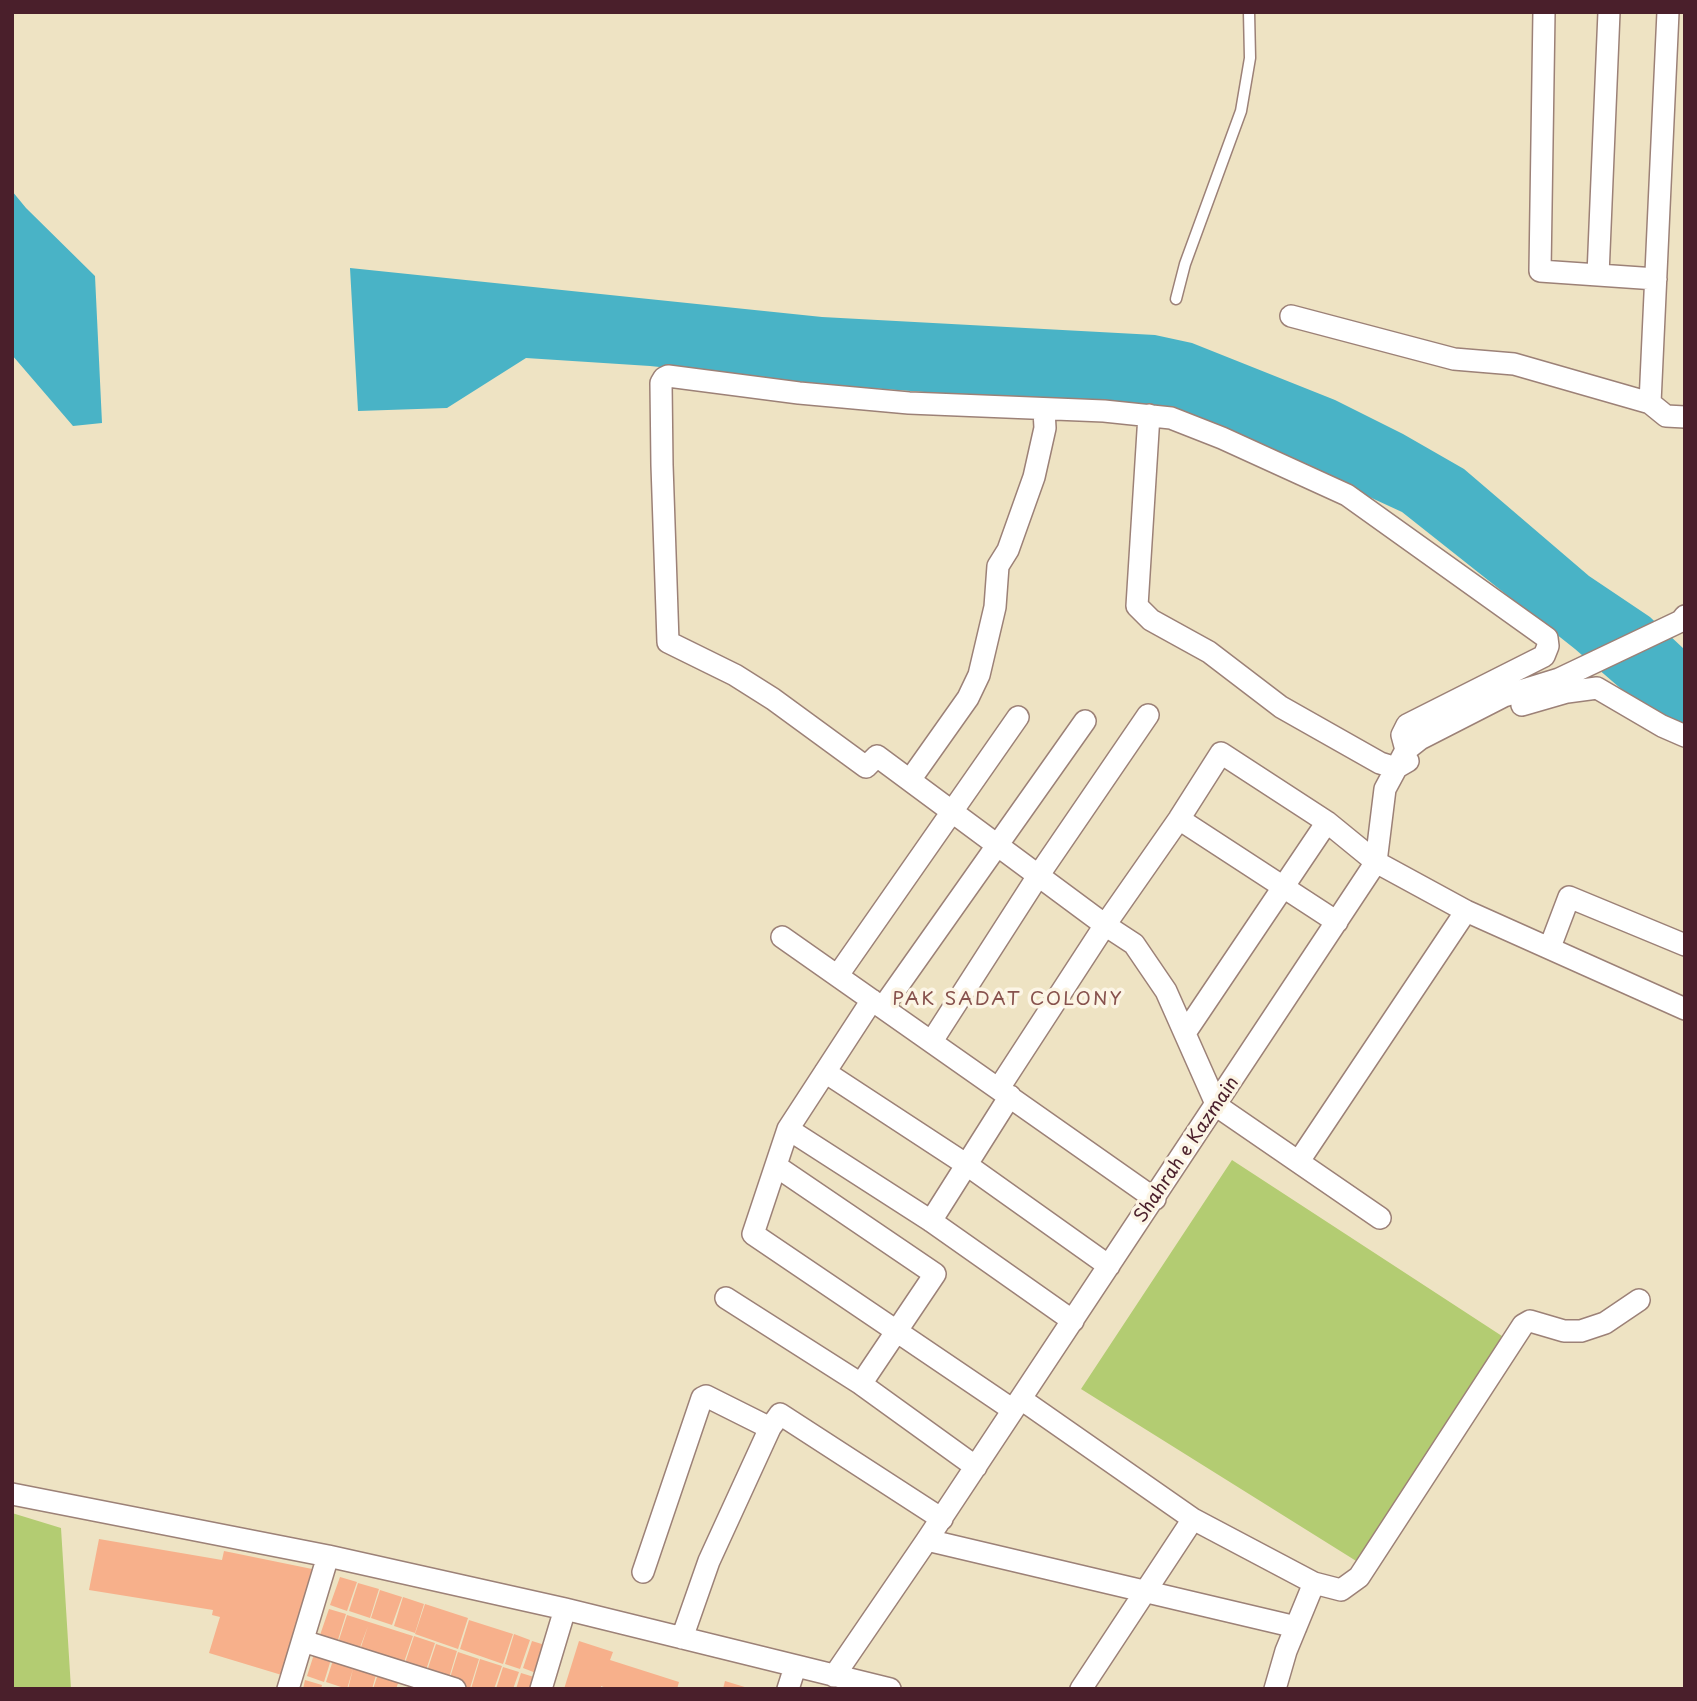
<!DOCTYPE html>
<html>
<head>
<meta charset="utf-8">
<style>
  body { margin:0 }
  #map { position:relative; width:1697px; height:1701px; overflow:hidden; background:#eee3c3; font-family:"Playpen Sans",sans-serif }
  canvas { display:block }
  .frame { position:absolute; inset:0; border:14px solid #4a1f2b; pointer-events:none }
</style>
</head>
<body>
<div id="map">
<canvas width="1697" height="1701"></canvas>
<div class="frame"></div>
</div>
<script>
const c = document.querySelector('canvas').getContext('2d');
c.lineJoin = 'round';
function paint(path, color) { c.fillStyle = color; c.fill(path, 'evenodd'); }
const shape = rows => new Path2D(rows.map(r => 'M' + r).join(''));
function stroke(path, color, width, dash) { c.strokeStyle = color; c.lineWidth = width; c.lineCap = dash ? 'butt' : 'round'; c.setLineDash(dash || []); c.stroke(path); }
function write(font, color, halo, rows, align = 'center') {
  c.font = font + ' "Playpen Sans",sans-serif'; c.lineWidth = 7; c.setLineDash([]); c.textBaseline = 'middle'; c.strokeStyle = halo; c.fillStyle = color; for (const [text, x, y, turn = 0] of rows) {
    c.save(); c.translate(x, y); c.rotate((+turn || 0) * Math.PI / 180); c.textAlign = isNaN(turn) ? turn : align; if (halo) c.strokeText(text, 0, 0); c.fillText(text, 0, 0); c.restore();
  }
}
paint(shape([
  [1232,1160,1505,1338,1361,1564,1081,1389],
  [12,1513,61,1528,71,1689,12,1689]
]), '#b3cc72');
paint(shape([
  [12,191,26,208,95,276,102,423,73,426,12,355],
  [350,268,822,317,1155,335,1192,343,1335,400,1403,434,1464,469,1589,576,1650,617,1685,650,1685,726,1667,718,1627,694,1575,649,1402,512,1187,413,1124,402,1007,398,842,386,650,366,526,358,447,408,358,411]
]), '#49b3c6');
paint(shape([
  [99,1539,222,1560,224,1551,317,1570,285,1676,209,1653,220,1617,212,1615,213,1610,89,1590],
  [340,1577,357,1582,347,1611,330,1605],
  [358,1583,379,1589,370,1618,349,1611],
  [380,1590,402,1597,392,1625,371,1618],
  [403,1597,424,1604,415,1633,394,1626],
  [425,1604,468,1618,458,1649,415,1634],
  [329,1609,346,1614,337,1643,319,1638],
  [347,1615,413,1636,403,1665,360,1650,368,1626,359,1650,338,1643],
  [469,1620,513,1634,503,1664,460,1649],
  [514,1634,530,1640,520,1669,505,1664],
  [414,1636,435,1643,425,1673,404,1666],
  [532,1641,545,1645,536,1673,523,1668],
  [579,1641,613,1652,610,1660,679,1682,677,1689,609,1689,601,1686,601,1689,564,1689],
  [436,1644,457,1651,448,1681,426,1674],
  [316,1648,333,1653,324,1682,307,1676],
  [458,1652,479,1659,470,1688,449,1681],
  [335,1654,378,1668,372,1689,348,1689,353,1669,347,1689,326,1682],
  [480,1659,502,1666,494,1689,471,1689],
  [503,1667,519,1672,513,1689,496,1689],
  [380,1668,401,1675,396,1689,373,1689],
  [521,1673,534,1677,530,1689,516,1689],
  [305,1680,322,1685,321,1689,303,1689],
  [725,1681,748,1688,748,1689,723,1689]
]), '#f7b08b');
const service = shape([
  [1176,299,1185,264,1241,111,1250,58,1249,12]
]);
const minor = shape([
  [1544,12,1540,271,1656,279],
  [1598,275,1609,12],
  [1291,316,1454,359,1514,364,1650,403,1666,416,1685,417],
  [1650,403,1668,12],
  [1149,415,1137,606,1151,620,1209,652,1281,707,1380,763,1396,768,1408,761],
  [1522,705,1567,692,1597,688,1662,726,1685,736],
  [910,780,968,698,979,675,995,607,998,566,1008,550,1034,477,1045,428,1044,410],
  [1179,819,1337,922],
  [782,937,1155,1199],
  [1550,947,1569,897,1685,945],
  [838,975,1018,717],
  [872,1000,788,1129,753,1234,1013,1410],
  [883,1007,1085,721],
  [1185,1033,1327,822],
  [932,1041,1038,876,1148,715],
  [825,1072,967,1165,1109,1266],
  [999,1088,1105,925,1179,819,1221,753,1327,822,1376,862,1466,911,1685,1009],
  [788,1129,931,1221,1073,1321],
  [1299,1161,1466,911],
  [776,1166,935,1274,861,1384],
  [1380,1218,1217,1106,1166,991,1134,944,1105,925,877,756,866,767,773,699,735,675,668,642,662,465,661,383,664,378,668,376,799,393,909,403,1104,411,1171,418,1222,438,1347,495,1547,638,1548,646,1544,656,1407,725,1402,735,1406,750],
  [931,1221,1010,1096],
  [726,1298,861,1384,976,1467],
  [1021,1399,1193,1519,1314,1583,1341,1590,1359,1577,1523,1325,1530,1321,1564,1331,1581,1331,1605,1323,1639,1300],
  [12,1494,328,1556,565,1609,890,1689],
  [927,1540,1296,1627],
  [643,1572,702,1398,706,1396,770,1428],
  [682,1638,709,1561,770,1428,780,1414,942,1519],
  [303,1641,455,1689],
  [834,1676,927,1540,1376,862,1385,789,1406,750,1420,739,1504,696,1559,679,1681,621,1685,616],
  [288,1689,328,1556],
  [541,1689,565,1609],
  [788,1689,795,1667],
  [1081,1689,1193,1519],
  [1275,1689,1286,1651,1314,1583]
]);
stroke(service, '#9c8177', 13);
stroke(minor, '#9c8177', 24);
stroke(service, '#fff', 10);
stroke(minor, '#fff', 21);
write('18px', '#4a1f2b', '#fcf5e5', [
  ["Shahrah e Kazmain",1187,1150,-56]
]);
c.letterSpacing = '2px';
write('19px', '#87524d', '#fcf5e5', [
  ["PAK SADAT COLONY",1008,1000]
]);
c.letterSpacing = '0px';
</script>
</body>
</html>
